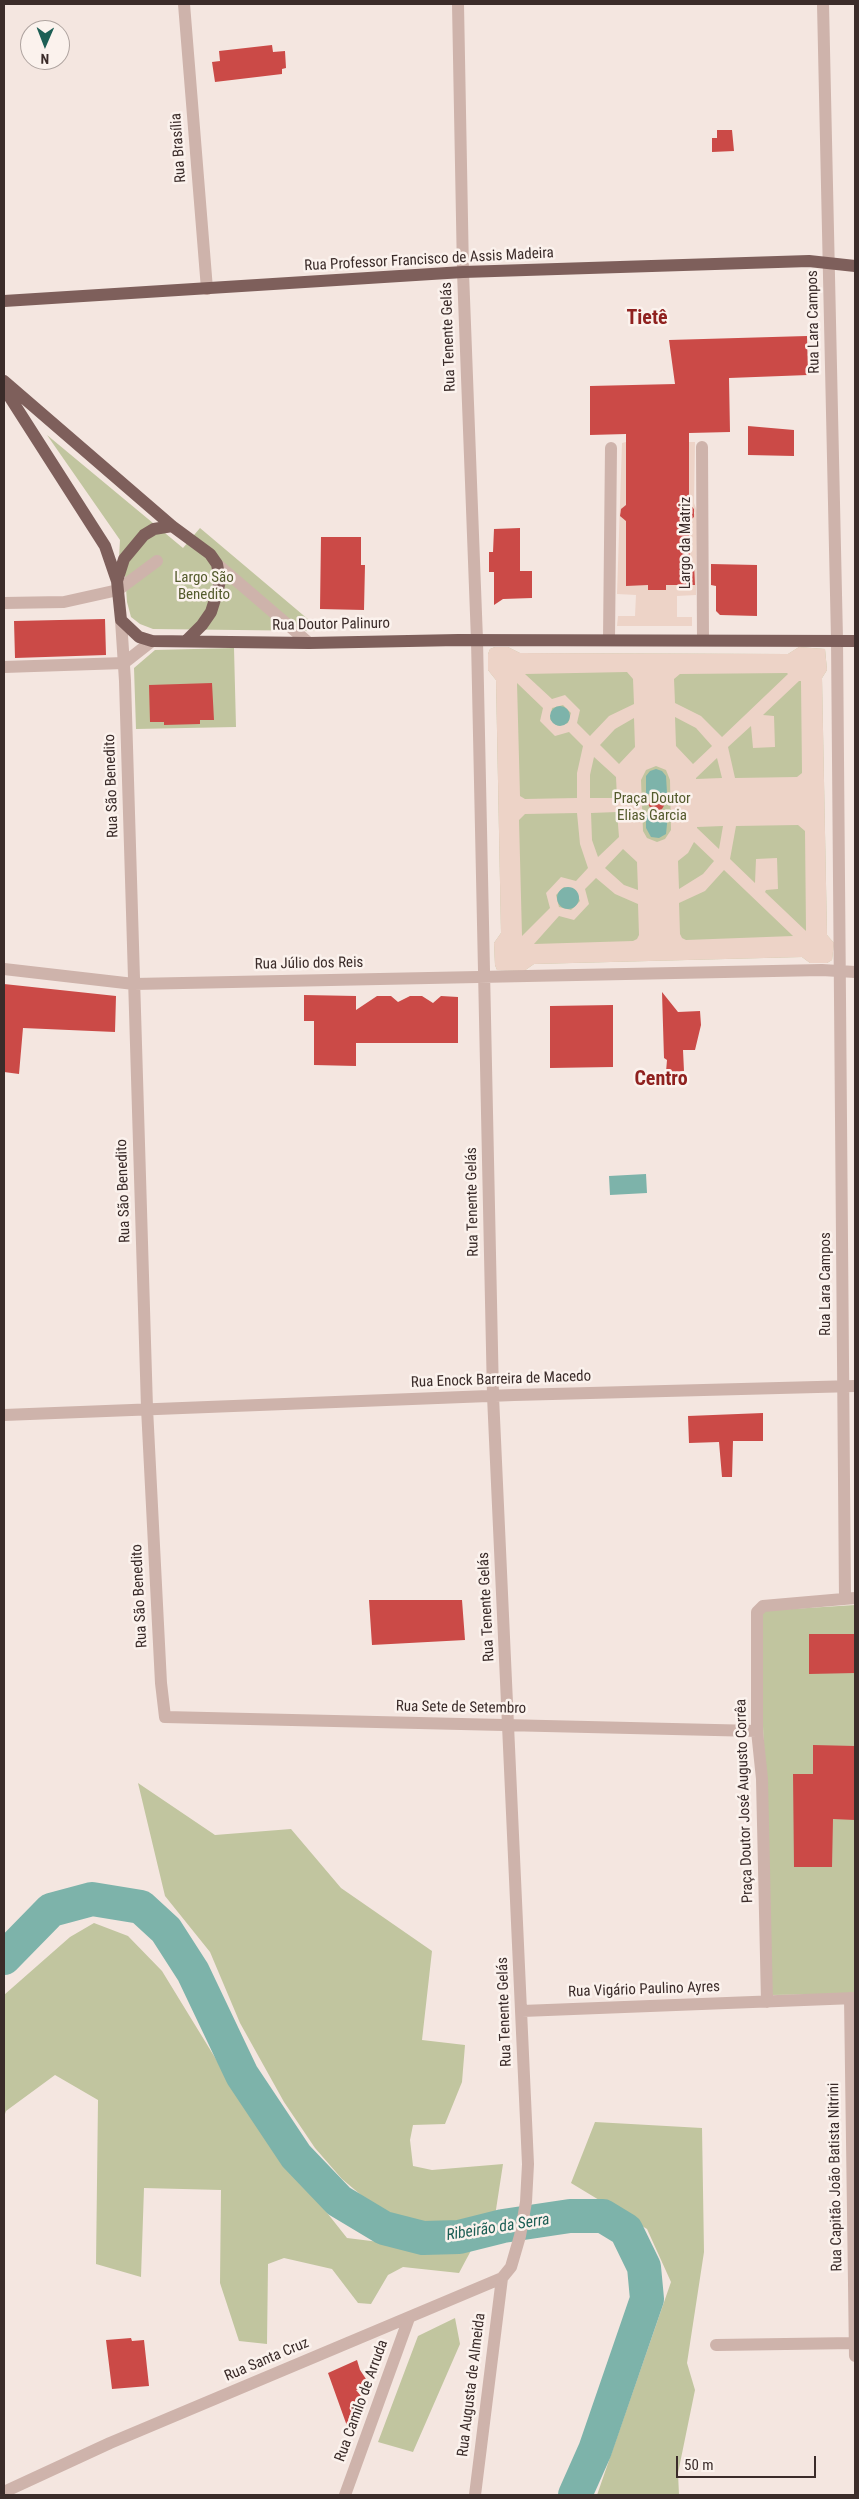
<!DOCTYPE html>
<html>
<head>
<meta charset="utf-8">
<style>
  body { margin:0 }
  #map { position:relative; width:859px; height:2499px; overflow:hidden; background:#f4e6e0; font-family:"Roboto Condensed",sans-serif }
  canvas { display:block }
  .frame { position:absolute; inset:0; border:5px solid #3b2c2a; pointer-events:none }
  .north { position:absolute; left:20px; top:20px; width:50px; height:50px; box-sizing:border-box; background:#fbf2ed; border:1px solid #aea39f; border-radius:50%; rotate:181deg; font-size:14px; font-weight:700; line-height:20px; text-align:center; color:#3b2c2a }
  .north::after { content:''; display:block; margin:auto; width:18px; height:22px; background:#1d5f55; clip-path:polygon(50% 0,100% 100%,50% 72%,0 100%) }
  .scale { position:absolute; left:676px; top:2456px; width:140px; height:22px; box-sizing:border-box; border:2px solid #3b2c2a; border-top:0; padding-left:6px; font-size:15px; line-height:18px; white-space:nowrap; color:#3b2c2a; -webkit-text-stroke:4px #fbf2ed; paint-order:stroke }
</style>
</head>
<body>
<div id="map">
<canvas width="859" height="2499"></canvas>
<div class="frame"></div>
<div class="north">N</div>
<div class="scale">50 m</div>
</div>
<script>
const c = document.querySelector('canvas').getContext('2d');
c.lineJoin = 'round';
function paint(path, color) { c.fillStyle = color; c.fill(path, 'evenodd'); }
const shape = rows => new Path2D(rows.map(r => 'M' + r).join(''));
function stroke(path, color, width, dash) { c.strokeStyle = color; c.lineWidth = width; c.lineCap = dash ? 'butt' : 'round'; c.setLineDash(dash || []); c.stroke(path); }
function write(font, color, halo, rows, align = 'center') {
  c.font = font + ' "Roboto Condensed",sans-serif'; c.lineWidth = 5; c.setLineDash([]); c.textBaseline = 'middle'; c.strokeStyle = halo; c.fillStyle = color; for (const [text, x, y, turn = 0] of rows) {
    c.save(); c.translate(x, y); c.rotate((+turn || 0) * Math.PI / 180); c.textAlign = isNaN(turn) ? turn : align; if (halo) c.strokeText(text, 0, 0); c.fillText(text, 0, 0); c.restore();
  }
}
paint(shape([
  [47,435,183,548,200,528,322,631,153,629,140,624,131,617,127,602,125,575,119,558,120,540],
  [495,647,508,647,520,653,788,654,799,647,825,649,827,670,822,678,827,935,834,943,832,960,827,963,810,963,802,957,534,964,524,971,497,970,495,965,494,943,501,933,496,680,488,670,488,654,490,649],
  [234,648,236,727,136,729,134,668,155,650],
  [855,1605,855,1994,770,1995,760,1611],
  [138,1783,215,1835,291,1829,341,1888,432,1951,422,2040,465,2045,462,2082,445,2124,413,2125,410,2140,413,2166,432,2170,503,2164,495,2216,425,2227,380,2211,342,2179,315,2148,284,2102,240,2023,210,1952,165,1896],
  [94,1923,128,1936,162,1971,252,2118,347,2238,428,2248,475,2243,459,2273,403,2267,388,2275,371,2304,358,2303,332,2269,284,2258,268,2264,267,2344,239,2341,220,2283,221,2190,144,2188,141,2277,96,2264,98,2100,55,2075,6,2111,4,2117,4,1995,70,1937],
  [595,2122,702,2128,704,2252,687,2363,695,2390,678,2473,679,2495,597,2495,671,2282,647,2229,571,2183],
  [455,2318,460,2344,413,2452,378,2442,418,2336]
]), '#c1c59f');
paint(shape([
  [626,442,626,506,622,509,620,513,626,520,626,585,648,585,648,590,666,585,690,585,689,520,695,513,689,506,689,442,695,442,694,503,697,511,696,595,677,596,677,617,692,617,692,626,617,626,618,616,635,616,636,595,617,594,622,443],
  [495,647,508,647,520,653,788,654,799,647,825,649,827,670,822,678,827,935,834,943,832,960,827,963,810,963,802,957,534,964,524,971,497,970,495,965,494,943,501,933,496,680,488,670,488,654,490,649],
  [627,672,633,679,634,704,609,716,590,736,577,723,580,710,565,695,552,699,525,674],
  [680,674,787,673,788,674,722,737,701,716,675,703,674,679],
  [799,681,801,681,802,773,797,777,735,778,728,747,751,726,753,748,775,747,774,716,763,715],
  [517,683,543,708,540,721,555,736,569,732,583,746,577,773,577,798,525,799,520,796],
  [563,705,571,713,568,723,558,726,550,719,552,708],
  [675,717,696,728,712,746,693,764,676,746],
  [634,718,635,747,619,764,600,745,615,729],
  [594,757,616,777,617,798,590,798,590,775],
  [717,758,722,778,696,779,696,778],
  [656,766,666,770,670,780,671,830,665,839,657,842,647,838,643,831,641,780,646,770],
  [617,812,619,837,598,857,592,840,591,813],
  [577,813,580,844,588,868,576,881,561,877,546,893,550,908,522,936,519,820,525,814],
  [798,825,805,831,806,931,765,892,766,890,778,889,777,858,756,859,755,883,730,859,736,826],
  [723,826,719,849,697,828,697,827],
  [694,842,714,861,703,874,679,889,678,861,688,853],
  [623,849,637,862,638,890,624,885,605,868],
  [724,870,792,935,793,936,686,940,682,938,680,934,679,903,705,891],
  [596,878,615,894,638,904,639,935,637,939,633,941,534,944,559,916,574,920,589,904,585,889],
  [564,887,576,890,580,901,571,910,559,907,556,895]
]), '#edd3c7');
paint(shape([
  '550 716a10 10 0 1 1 20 0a10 10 0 1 1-20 0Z',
  [656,769,662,771,666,776,667,793,646,794,646,776,650,771],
  [668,814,666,834,659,838,651,837,646,828,646,815],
  '557 898a11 11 0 1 1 22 0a11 11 0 1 1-22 0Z',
  [646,1174,647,1193,610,1195,609,1176]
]), '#7db3aa');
stroke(shape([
  [4,1958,51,1910,92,1899,141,1907,166,1930,193,1972,242,2075,296,2156,339,2201,384,2228,423,2238,459,2237,503,2226,570,2216,603,2216,626,2230,644,2267,647,2299,595,2450,575,2495]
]), '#7db3aa', 34);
paint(shape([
  [272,45,273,52,285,51,286,68,282,69,282,74,215,82,212,62,220,61,219,51],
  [717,130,732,130,734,151,712,152,712,138,717,138],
  [807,336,808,375,729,378,730,432,689,433,689,504,694,509,694,517,689,521,690,564,694,564,695,585,666,585,666,590,648,590,648,585,626,586,626,521,620,516,621,509,626,505,626,434,590,435,590,386,675,384,669,340],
  [748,426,794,430,794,456,748,455],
  [520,528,520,571,532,571,532,598,503,599,494,605,494,572,489,572,489,552,493,552,494,529],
  [321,537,361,537,361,565,365,565,364,610,320,609],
  [711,564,757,565,757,616,720,615,716,611,716,586,711,585],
  [105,619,106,655,15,658,14,621],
  [212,683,214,720,200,720,200,724,164,725,164,722,150,722,149,685],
  [656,795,665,804,659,814,651,809,648,804],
  [4,984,116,996,115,1032,23,1028,19,1074,4,1072],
  [662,992,678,1012,700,1011,701,1025,695,1050,683,1050,684,1071,666,1072,667,1060,664,1058],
  [304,995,356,996,356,1010,377,996,391,996,398,1002,410,996,422,996,433,1003,441,996,458,997,458,1043,356,1043,356,1066,314,1065,314,1021,304,1021],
  [613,1005,613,1067,550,1068,550,1006],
  [763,1413,763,1441,733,1441,732,1477,722,1477,719,1442,689,1443,688,1416],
  [369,1600,462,1600,465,1640,372,1645],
  [809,1634,855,1634,855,1673,809,1674],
  [813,1745,855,1746,855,1820,833,1819,832,1867,794,1867,793,1774,813,1774],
  [131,2338,132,2341,144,2340,149,2386,112,2389,106,2340],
  [357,2360,360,2370,368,2382,361,2383,365,2389,356,2390,362,2397,356,2414,347,2426,328,2373]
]), '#cb4a47');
stroke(shape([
  [184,4,207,289],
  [823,4,837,639,845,1599],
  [702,447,703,640],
  [217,564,309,643],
  [4,603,64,602,118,590,157,561],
  [121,620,125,681,147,1408,161,1683,165,1717,757,1731],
  [609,639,611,448],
  [124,663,152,641],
  [4,667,124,663],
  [4,969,134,984,822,970,855,972],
  [4,1415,514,1395,855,1386],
  [850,1998,855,2356],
  [767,2002,762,1779,757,1731,757,1612,763,1606,855,1598],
  [522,2011,855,1998],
  [716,2345,855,2343],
  [4,2492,110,2443,502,2278,511,2267,520,2236,526,2202,528,2164,493,1396,477,640,463,272,458,4],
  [345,2495,409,2318],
  [475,2495,502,2278]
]), '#ceb3ab', 12);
stroke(shape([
  [4,301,463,272,809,261,855,266],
  [4,381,172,526,210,554,217,564,220,581,217,593,211,612,202,625,186,641],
  [4,388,105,546,117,581,121,620,139,637,152,641,309,643,458,640,855,641],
  [117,581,124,559,144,535,154,529,172,526]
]), '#7e5f5b', 12);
write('15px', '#3b2c2a', '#fbf2ed', [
  ["Rua Brasília",179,148,-94],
  ["Rua Professor Francisco de Assis Madeira",429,260,-3],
  ["Rua Lara Campos",814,322,-91],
  ["Rua Tenente Gelás",449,337,-92],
  ["Largo da Matriz",686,543,-90],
  ["Rua Doutor Palinuro",331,625,-1],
  ["Rua São Benedito",112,786,-92],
  ["Rua Júlio dos Reis",309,964,-1],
  ["Rua São Benedito",124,1191,-92],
  ["Rua Tenente Gelás",473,1202,-91],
  ["Rua Lara Campos",826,1284,-90],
  ["Rua Enock Barreira de Macedo",501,1380,-2],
  ["Rua São Benedito",140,1596,-93],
  ["Rua Tenente Gelás",487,1607,-93],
  ["Rua Sete de Setembro",461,1708,1],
  ["Praça Doutor José Augusto Corrêa",745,1801,-92],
  ["Rua Vigário Paulino Ayres",644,1990,-2],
  ["Rua Tenente Gelás",505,2012,-92],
  ["Rua Capitão João Batista Nitrini",836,2177,-91],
  ["Rua Santa Cruz",267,2360,-23],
  ["Rua Augusta de Almeida",472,2385,-83],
  ["Rua Camilo de Arruda",362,2401,-70]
]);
write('15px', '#545b2d', '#fbf2ed', [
  ["Largo São",204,578],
  ["Benedito",204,595],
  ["Praça Doutor",652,799],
  ["Elias Garcia",652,816]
]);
write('italic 16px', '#1d5f55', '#fbf2ed', [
  ["Ribeirão da Serra",498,2228,-9]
]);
write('bold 20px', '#8f211f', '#fbf2ed', [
  ["Tietê",647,319],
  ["Centro",661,1080]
]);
</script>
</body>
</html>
